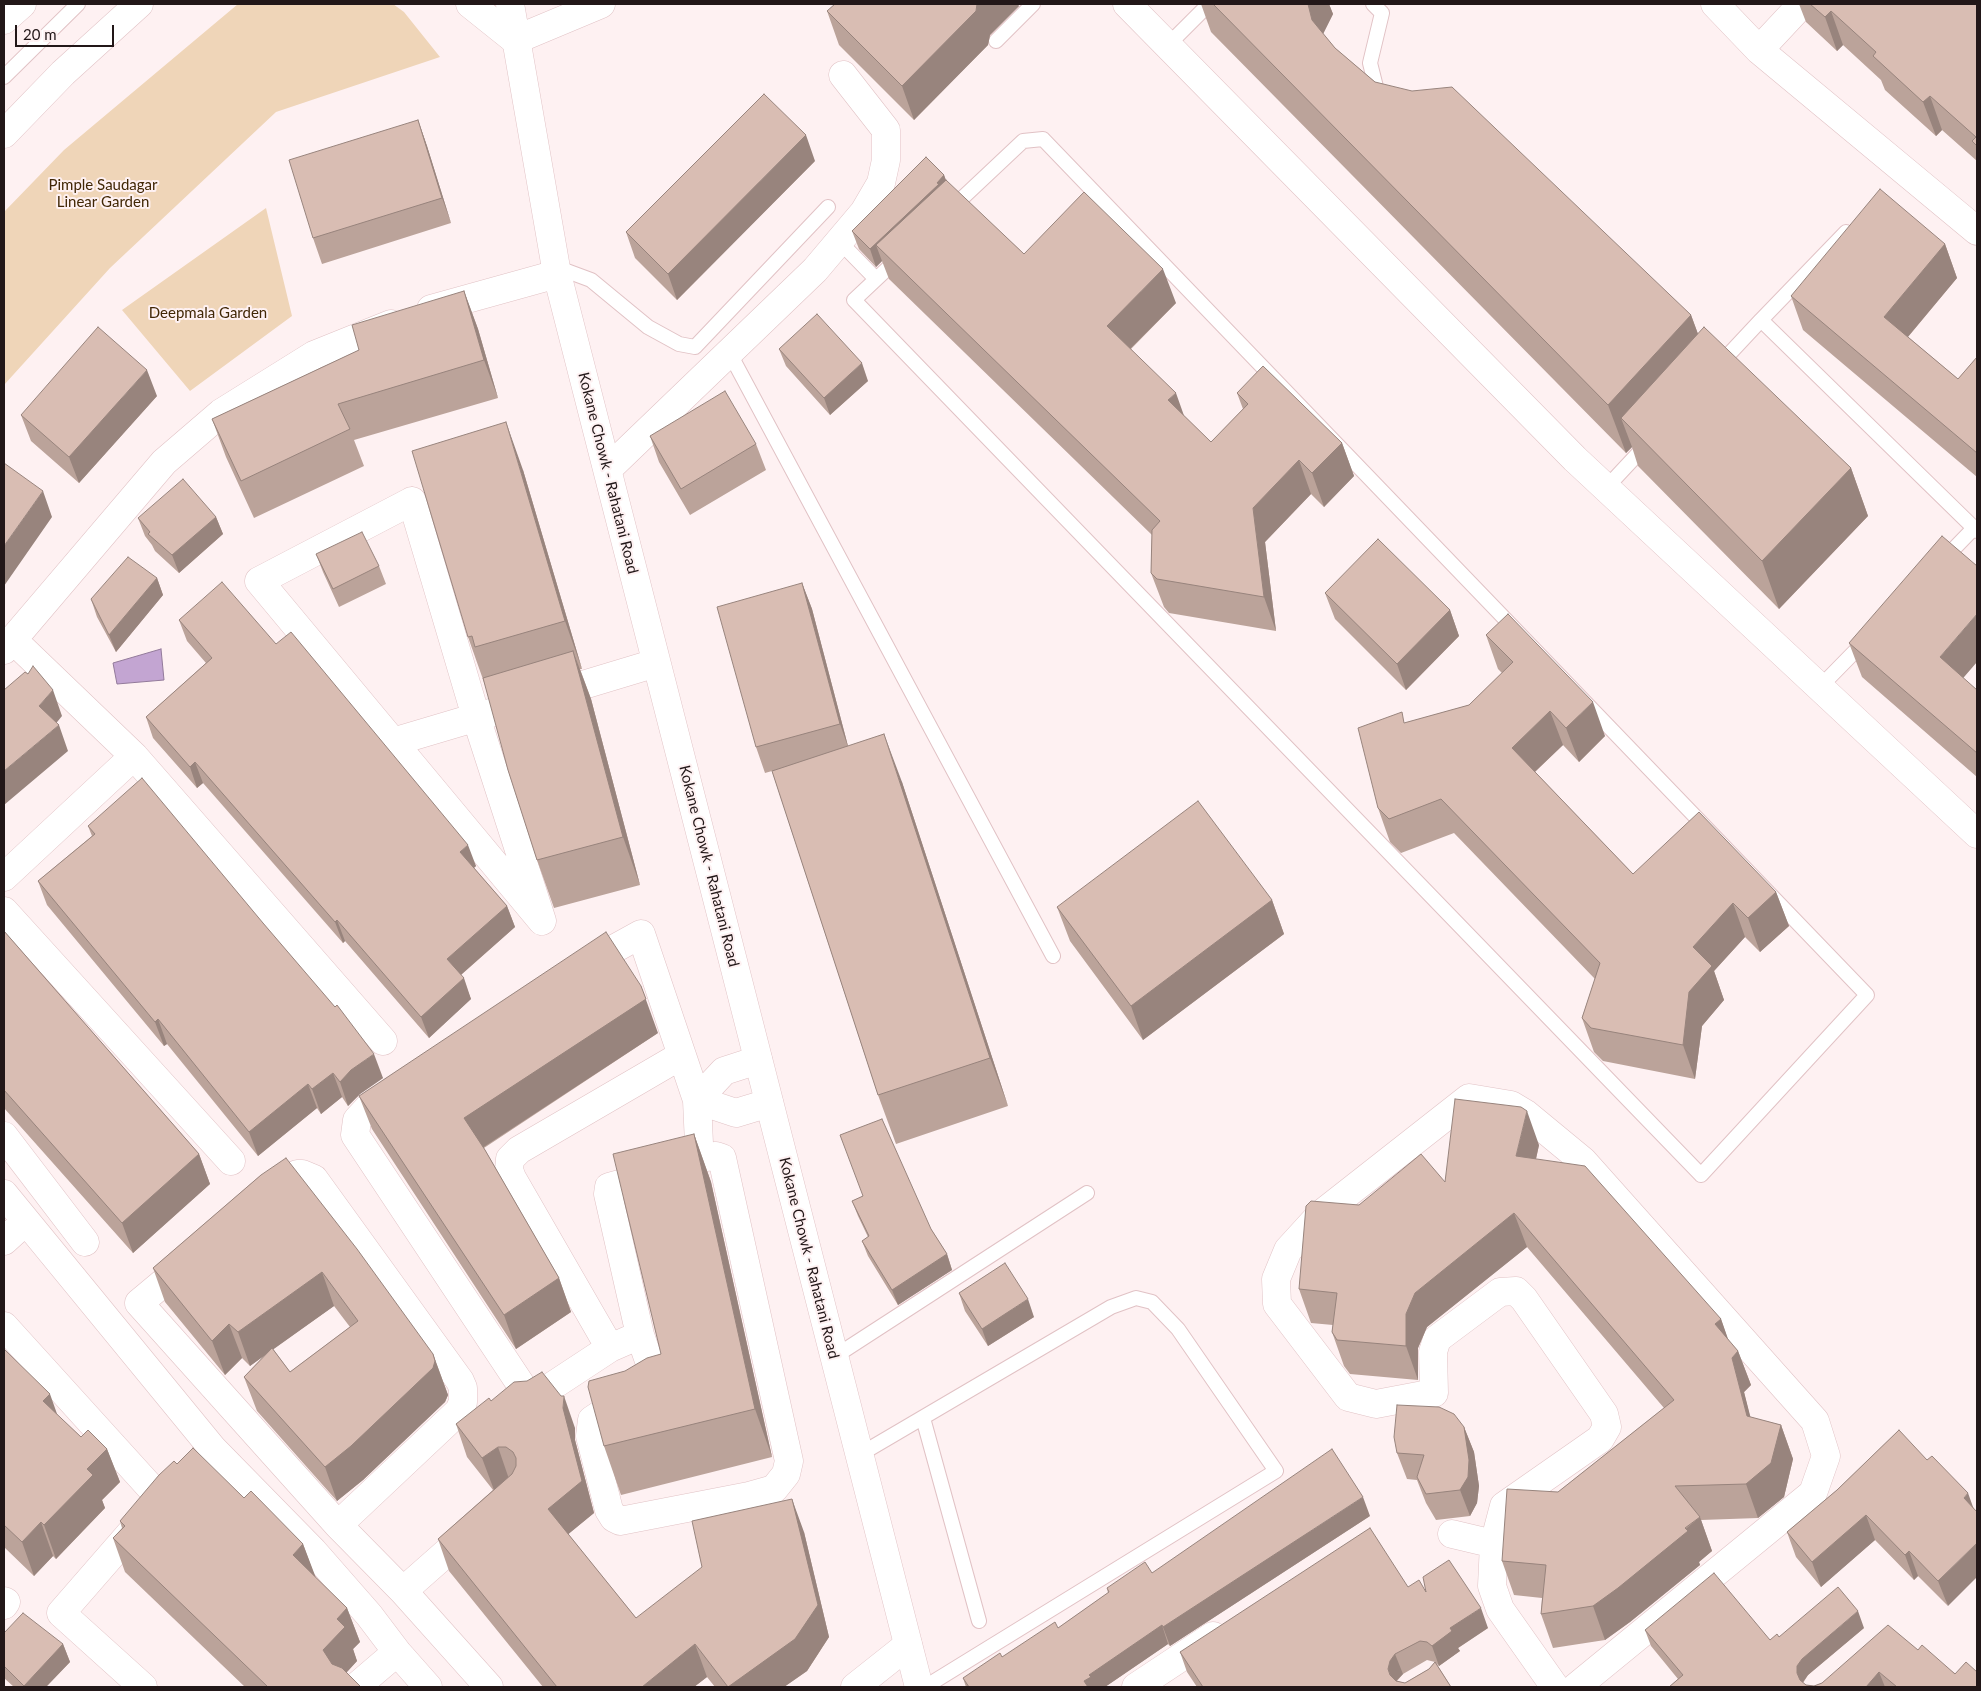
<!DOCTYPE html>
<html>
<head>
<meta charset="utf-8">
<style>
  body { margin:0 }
  #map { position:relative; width:1981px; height:1691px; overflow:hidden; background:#fef1f2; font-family:Lato,sans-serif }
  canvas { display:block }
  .frame { position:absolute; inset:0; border:5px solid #221718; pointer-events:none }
  .scale { position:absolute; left:15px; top:25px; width:99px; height:22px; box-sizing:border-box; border:2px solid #221718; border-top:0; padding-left:6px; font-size:15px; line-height:18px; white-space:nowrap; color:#221718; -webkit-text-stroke:4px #fef1f2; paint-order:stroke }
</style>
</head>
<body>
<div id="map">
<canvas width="1981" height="1691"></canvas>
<div class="frame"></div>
<div class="scale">20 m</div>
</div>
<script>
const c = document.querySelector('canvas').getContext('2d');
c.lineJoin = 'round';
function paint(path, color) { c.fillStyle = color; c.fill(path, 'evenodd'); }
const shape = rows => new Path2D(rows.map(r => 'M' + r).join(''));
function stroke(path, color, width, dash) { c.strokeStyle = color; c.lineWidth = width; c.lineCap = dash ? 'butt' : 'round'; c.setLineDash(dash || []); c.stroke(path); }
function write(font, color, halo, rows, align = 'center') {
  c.font = font + ' Lato,sans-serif'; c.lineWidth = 4; c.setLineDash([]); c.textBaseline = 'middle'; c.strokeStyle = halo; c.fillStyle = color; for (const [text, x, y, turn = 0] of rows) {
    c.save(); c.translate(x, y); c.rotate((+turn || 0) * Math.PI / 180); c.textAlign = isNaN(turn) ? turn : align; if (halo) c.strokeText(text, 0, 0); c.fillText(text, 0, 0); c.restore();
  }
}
paint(shape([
  [238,4,393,4,404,12,440,57,276,112,110,268,4,385,4,212,64,150],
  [266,208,292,316,190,391,122,310]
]), '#efd5b8');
const water = shape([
  [161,649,164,680,117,684,113,663,161,649]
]);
paint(water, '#c3a5d2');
stroke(water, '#937a9a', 1);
const lane = shape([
  [1373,4,1382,13,1370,63,1377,91,1382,98],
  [996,41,1033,4],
  [1168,45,1209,4],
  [4,77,78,4],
  [1043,139,1867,995,1701,1175,854,300,1023,141,1043,139],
  [1846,232,1761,320,1977,531],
  [840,242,876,279],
  [556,267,591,280,648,327,679,344,695,347,828,207],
  [729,352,1053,956],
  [1718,366,1761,320],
  [1606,488,1648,443],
  [1943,560,1974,528],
  [1820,687,1866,640],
  [834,1357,1087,1193],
  [923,1418,979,1621],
  [859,1455,1111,1307,1136,1298,1152,1302,1178,1329,1276,1471,925,1687]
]);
const street = shape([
  [1127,4,1575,459,1977,834],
  [1715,4,1759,50,1977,231],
  [1759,50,1802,4],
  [431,309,557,274],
  [608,469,815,270,864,212,881,183,886,160,886,130,843,75],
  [412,501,476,717,542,921,259,581,412,501],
  [12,639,134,756,383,1041],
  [4,650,164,462,221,413,314,355,391,324],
  [550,695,656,663],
  [393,742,494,712],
  [4,877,134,756],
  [4,911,231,1161],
  [583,966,641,934,697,1100,699,1144,695,1158,684,1166,609,1187,608,1194,640,1335,656,1381,652,1397,638,1404,601,1414,592,1420,590,1436,609,1510,614,1518,620,1521,749,1496,774,1489,786,1474,789,1461,722,1158,716,1156,695,1158],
  [395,1090,369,1107,357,1120,355,1135,531,1400,610,1348,640,1335],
  [697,1100,736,1113,769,1103],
  [697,1100,724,1071,758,1060],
  [4,1136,85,1242],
  [4,1194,213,1449,313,1551,369,1615,397,1652,428,1687],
  [268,1195,297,1174,302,1174,314,1179,460,1381,463,1388,463,1402,459,1411,338,1525],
  [4,1241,26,1221],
  [187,1263,139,1303,338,1525,403,1591,489,1687],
  [4,1326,160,1498],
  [610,1348,512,1178,509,1170,510,1159,519,1150,682,1055],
  [142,1520,61,1613,143,1687],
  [1452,1534,1494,1544],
  [403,1591,471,1531],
  [4,1601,6,1602,4,1605],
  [356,1687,397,1652],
  [855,1687,908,1645],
  [1136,1687,1213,1636],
  [1555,1687,1500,1609,1492,1586,1494,1544,1504,1506,1600,1439,1607,1427,1604,1414,1524,1299,1516,1291,1500,1292,1437,1339,1433,1352,1434,1393,1376,1404,1348,1397,1277,1304,1276,1279,1288,1250,1320,1215,1469,1098,1511,1105,1526,1114,1583,1161,1815,1421,1826,1456,1813,1493,1576,1687]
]);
const secondary = shape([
  [510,4,557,274,919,1687],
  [515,40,601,4]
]);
const primary = shape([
  [470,4,515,40],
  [4,20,22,4],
  [4,134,63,73,139,4]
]);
stroke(lane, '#e1c2c5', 16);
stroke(street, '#e1c2c5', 29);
stroke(secondary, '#e1c2c5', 29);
stroke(primary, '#e1c2c5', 29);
stroke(lane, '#fff', 14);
stroke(street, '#fff', 28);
stroke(secondary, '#fff', 28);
stroke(primary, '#fff', 28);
paint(shape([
  [1201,4,1329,4,1333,14,1323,34,1335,48,1375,82,1691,315,1698,334,1851,468,1868,516,1779,609,1638,466,1632,447,1626,453,1211,32],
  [1799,4,1977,4,1977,161,1942,130,1936,136,1885,90,1881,80,1843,45,1837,51,1806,22],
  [1019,6,990,35,988,45,914,120,839,45,827,11],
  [418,120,427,146,451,223,322,264,313,238],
  [815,161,677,300,635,258,626,232],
  [944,175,946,181,1024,254,1176,303,1131,349,1184,416,1211,442,1243,409,1237,393,1342,443,1354,476,1324,507,1311,494,1265,542,1276,631,1169,613,1164,607,1151,573,1152,535,889,279,882,261,876,267,859,249,852,231],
  [1945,244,1957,278,1908,337,1958,379,1977,357,1977,477,1803,330,1791,296],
  [464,291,478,329,498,398,354,440,364,466,254,518,226,457,212,419,359,350],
  [779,349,868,381,830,415,786,366],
  [157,396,79,483,31,441,21,415],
  [650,436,756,444,766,470,690,515,659,462],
  [523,470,582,669,580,669,591,699,640,885,554,908,537,860,485,685,468,637],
  [216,517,223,534,179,573,155,551,152,545,145,536,138,518],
  [316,554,379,566,386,584,339,607,323,572],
  [157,578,163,595,116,652,97,617,91,599],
  [802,583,812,609,848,746,902,782,1008,1106,896,1144,878,1095,772,771,765,773,756,747],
  [1325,593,1450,610,1459,636,1406,690,1335,619],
  [179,620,276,644,476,866,474,868,507,906,515,927,461,975,471,999,429,1038,345,941,343,943,203,783,197,788,153,738,146,717,206,663,187,641],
  [1486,635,1605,736,1579,762,1563,745,1535,772,1633,874,1776,892,1789,926,1760,952,1745,937,1714,971,1724,1000,1702,1026,1695,1079,1603,1061,1594,1052,1582,1018,1595,979,1454,833,1401,853,1390,842,1378,808,1406,723,1469,705,1502,673,1498,669],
  [1849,643,1963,678,1977,690,1977,777,1862,677],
  [88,826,383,1078,360,1094,348,1106,342,1097,321,1114,317,1108,258,1156,167,1044,164,1046,47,905,38,881,92,836],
  [1272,900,1284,934,1143,1040,1070,941,1057,907],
  [4,931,199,1154,210,1184,133,1253,4,1108],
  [658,1033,484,1148,559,1278,571,1312,516,1349,372,1129,359,1096],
  [694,1134,711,1182,772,1457,621,1495,604,1446,625,1371,661,1354],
  [1539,1145,1536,1159,1721,1319,1728,1340,1738,1351,1751,1385,1744,1392,1750,1417,1781,1425,1793,1459,1784,1497,1758,1518,1701,1520,1712,1551,1699,1562,1700,1565,1630,1622,1605,1640,1553,1648,1541,1614,1542,1598,1514,1595,1502,1561,1558,1492,1664,1408,1527,1247,1427,1327,1418,1348,1418,1380,1350,1374,1344,1366,1332,1332,1333,1325,1311,1323,1299,1289,1359,1205,1445,1182],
  [261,1175,433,1354,448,1395,445,1402,363,1480,337,1501,257,1411,244,1377,266,1354,250,1366,242,1358,225,1375,165,1302,153,1268],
  [334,1306,350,1327,290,1372,273,1349],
  [863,1196,931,1229,947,1254,952,1270,898,1305,868,1256,862,1241,868,1237,858,1216,852,1201],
  [959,1293,1034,1317,988,1346,965,1311],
  [4,1349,57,1415,81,1437,107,1449,120,1482,102,1500,105,1508,56,1559,53,1556,34,1576,4,1547],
  [491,1401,575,1428,575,1440,594,1513,568,1534,636,1618,804,1532,829,1637,807,1671,784,1687,715,1687,707,1677,694,1687,543,1687,449,1571,438,1539,493,1490,467,1457,456,1424],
  [1464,1427,1474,1452,1479,1486,1477,1503,1470,1516,1436,1520,1426,1503,1417,1480,1407,1479,1397,1453],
  [1899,1430,1948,1606,1918,1576,1914,1580,1875,1540,1821,1587,1796,1557,1787,1532,1837,1490],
  [177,1464,244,1498,303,1544,315,1577,347,1608,360,1642,353,1649,357,1661,346,1673,361,1687,245,1687,125,1572,113,1538,122,1528,120,1521],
  [1370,1516,1170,1646,1168,1644,1105,1687,966,1687,963,1678,1058,1628,1108,1593,1107,1588,1152,1573],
  [1408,1587,1426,1592,1488,1628,1458,1648,1460,1651,1439,1666,1436,1663,1451,1687,1197,1687,1187,1672,1180,1652],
  [1427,1660,1435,1662,1429,1669,1405,1683,1397,1681,1403,1674],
  [1864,1628,1808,1675,1803,1683,1806,1685,1814,1686,1918,1650,1977,1687,1669,1687,1678,1679,1651,1646,1645,1630,1770,1640,1779,1637],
  [4,1633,63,1644,70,1662,46,1687,14,1687,4,1678]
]), '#bba39a');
paint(shape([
  [977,4,1018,4,1019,6,990,35,988,45,914,120,902,86],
  [1308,4,1329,4,1333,14,1322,36,1312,20],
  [1831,11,1843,45,1837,51,1825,17],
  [1930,96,1942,130,1936,136,1923,102],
  [418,120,427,146,451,223,442,198],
  [806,135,815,161,677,300,668,274],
  [944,175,951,193,876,245,882,261,876,267,870,249],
  [1945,244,1957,278,1896,351,1884,317],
  [1163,269,1176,303,1119,360,1107,326],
  [464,291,478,329,498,398,484,360],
  [1691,315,1709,364,1621,418,1632,447,1626,453,1608,405],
  [862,363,868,381,830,415,824,398],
  [147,370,157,396,79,483,69,457],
  [1176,393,1188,427,1168,400],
  [506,422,523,470,582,669,565,621],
  [1342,443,1354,476,1324,507,1312,473],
  [1299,460,1311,494,1265,542,1276,631,1264,597,1253,508],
  [1851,468,1868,516,1779,609,1762,561],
  [43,491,52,517,4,586,4,546],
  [216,517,223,534,179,573,172,555],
  [157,578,163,595,116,652,109,635],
  [802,583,812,609,849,750,840,724],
  [1450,610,1459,636,1406,690,1397,664],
  [1977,614,1977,662,1952,691,1940,657],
  [573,651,591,699,640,885,623,837],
  [53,690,62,716,49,732,39,706],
  [1593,702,1605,736,1579,762,1566,728],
  [1550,711,1563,745,1524,782,1512,748],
  [59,725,68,751,4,805,4,771],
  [884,734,902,782,1008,1106,990,1058],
  [195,762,203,783,197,788,190,767],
  [468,845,476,866,468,873,460,852],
  [1776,892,1789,926,1760,952,1748,918],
  [1272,900,1284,934,1143,1040,1131,1006],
  [1733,903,1745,937,1714,971,1724,1000,1702,1026,1695,1079,1683,1045,1693,947],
  [507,906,515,927,455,980,447,959],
  [337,920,345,941,343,943,335,922],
  [464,978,471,999,429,1038,421,1017],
  [641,986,658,1033,476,1152,464,1118],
  [158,1019,167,1044,164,1046,155,1022],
  [374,1054,383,1078,360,1094,348,1106,340,1082,351,1070],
  [333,1073,342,1097,321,1114,312,1089],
  [308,1084,317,1108,258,1156,249,1132],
  [1527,1111,1539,1145,1529,1190,1516,1156],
  [694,1134,711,1182,772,1457,755,1409],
  [199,1154,210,1184,133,1253,122,1223],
  [1514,1213,1527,1247,1427,1327,1418,1348,1418,1380,1406,1346,1406,1314,1415,1293],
  [947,1254,952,1270,898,1305,892,1290],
  [322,1272,334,1306,250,1366,238,1332],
  [559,1278,571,1312,516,1349,504,1315],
  [1028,1299,1034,1317,988,1346,982,1329],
  [1721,1319,1733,1353,1715,1324],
  [229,1324,242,1358,225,1375,212,1341],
  [1738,1351,1751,1385,1744,1392,1759,1450,1747,1416,1732,1358],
  [433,1354,448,1395,445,1402,363,1480,337,1501,325,1467],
  [50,1394,62,1428,43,1401],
  [564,1396,575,1428,575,1440,594,1513,560,1541,548,1509,563,1408],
  [1781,1425,1793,1459,1784,1497,1758,1518,1746,1484],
  [1464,1427,1474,1452,1479,1486,1477,1503,1470,1516,1460,1490],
  [498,1447,509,1479,494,1490,482,1458],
  [107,1449,120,1482,102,1500,105,1508,56,1559,44,1525,87,1469],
  [1968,1493,1977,1518,1964,1498],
  [1363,1497,1370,1516,1170,1646,1163,1627],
  [792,1499,804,1532,829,1637,807,1671,784,1687,728,1687],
  [1866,1515,1875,1540,1821,1587,1812,1562],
  [1700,1517,1712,1551,1699,1562,1700,1565,1630,1622,1605,1640,1593,1606],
  [41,1522,53,1556,34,1576,22,1542],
  [1977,1543,1977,1577,1948,1606,1938,1581],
  [303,1544,316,1578,293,1555],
  [1909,1551,1918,1576,1914,1580,1905,1555],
  [347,1608,360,1642,353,1649,357,1661,336,1684,323,1650,337,1619],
  [1481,1608,1488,1628,1458,1648,1460,1651,1439,1666,1432,1646,1450,1628],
  [1858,1611,1864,1628,1808,1675,1803,1682,1803,1687,1797,1673,1797,1666,1802,1659],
  [1162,1625,1168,1644,1105,1687,1086,1687,1084,1681,1089,1675],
  [63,1644,70,1662,46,1687,25,1687,24,1686],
  [695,1644,707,1677,694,1687,642,1687],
  [1395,1654,1403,1674,1397,1680,1396,1687,1395,1687,1388,1669,1390,1661],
  [1879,1672,1885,1687,1866,1687]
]), '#98847d');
const building = shape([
  [835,4,977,4,976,11,902,86,827,11,835,4],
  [1213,4,1308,4,1312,20,1335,48,1375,82,1412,91,1452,87,1691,315,1608,405,1213,4],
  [1810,4,1977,4,1977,146,1972,141,1976,137,1930,96,1923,102,1873,56,1876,52,1831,11,1825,17,1810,4],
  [764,94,806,135,668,274,626,232,764,94],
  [418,120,442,198,313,238,289,160,418,120],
  [926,157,944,175,937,183,939,184,870,249,852,231,926,157],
  [946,180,1024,254,1084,192,1163,269,1107,326,1176,393,1168,400,1211,442,1248,404,1237,393,1263,366,1342,443,1312,473,1299,460,1253,508,1264,597,1157,579,1151,573,1152,530,1160,521,876,245,946,180],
  [1880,189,1945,244,1884,317,1958,379,1977,357,1977,453,1791,296,1880,189],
  [464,291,484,360,338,404,350,429,241,481,212,419,359,350,352,325,464,291],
  [817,314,862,363,824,398,779,349,817,314],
  [98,327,147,370,69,457,21,415,98,327],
  [1704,327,1851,468,1762,561,1621,418,1704,327],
  [725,391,756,444,681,489,650,436,725,391],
  [506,422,565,621,475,647,472,636,468,637,412,451,506,422],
  [4,463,43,491,4,546,4,463],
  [183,479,216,517,172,555,148,534,150,532,138,518,183,479],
  [362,532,379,566,333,589,316,554,362,532],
  [1942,536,1977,566,1977,614,1940,657,1977,690,1977,753,1849,643,1942,536],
  [1378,539,1450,610,1397,664,1325,593,1378,539],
  [128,557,157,578,109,635,91,599,128,557],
  [222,582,276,644,291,632,468,845,460,852,507,906,447,959,464,978,421,1017,337,920,335,922,195,762,190,767,146,717,212,658,179,620,222,582],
  [802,583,840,724,756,747,717,607,802,583],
  [1508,614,1593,702,1566,728,1550,711,1512,748,1633,874,1699,812,1776,892,1748,918,1733,903,1693,947,1712,966,1689,992,1683,1045,1591,1028,1582,1018,1600,963,1441,799,1389,819,1378,808,1358,728,1402,712,1404,723,1469,705,1513,662,1486,635,1508,614],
  [573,651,623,837,537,860,508,770,483,678,573,651],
  [33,666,53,690,39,706,59,725,4,771,4,690,25,672,28,674,33,666],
  [884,734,990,1058,878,1095,772,771,884,734],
  [142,778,263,923,335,1007,337,1005,374,1054,351,1070,340,1082,333,1073,312,1089,308,1084,249,1132,158,1019,155,1022,38,881,95,834,88,826,142,778],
  [1198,801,1272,900,1131,1006,1057,907,1198,801],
  [4,931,199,1154,122,1223,4,1090,4,931],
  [606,932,641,986,646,999,464,1118,485,1150,559,1278,504,1315,359,1096,606,932],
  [1455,1099,1521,1107,1527,1111,1516,1156,1585,1166,1721,1319,1715,1324,1738,1351,1732,1358,1747,1416,1781,1425,1771,1463,1746,1484,1675,1486,1700,1517,1685,1528,1688,1531,1618,1588,1593,1606,1541,1614,1546,1565,1502,1561,1507,1489,1558,1492,1674,1400,1514,1213,1415,1293,1406,1314,1406,1346,1337,1340,1332,1332,1337,1293,1299,1289,1306,1206,1311,1201,1359,1205,1421,1154,1445,1182,1455,1099],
  [882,1119,931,1229,947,1254,892,1290,862,1241,869,1236,852,1201,863,1196,840,1135,882,1119],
  [694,1134,755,1409,604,1446,588,1387,589,1381,625,1371,647,1358,661,1354,613,1154,694,1134],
  [286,1158,357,1249,433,1354,435,1361,433,1368,351,1446,325,1467,244,1377,272,1348,290,1372,358,1321,322,1272,238,1332,229,1324,212,1341,153,1268,261,1175,286,1158],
  [1005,1263,1028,1299,982,1329,959,1293,1005,1263],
  [4,1349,50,1394,43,1401,81,1437,88,1430,107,1449,87,1469,93,1475,44,1525,41,1522,22,1542,4,1525,4,1349],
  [542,1372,561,1396,564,1396,563,1408,582,1481,548,1509,636,1618,702,1567,692,1521,792,1499,818,1605,795,1639,728,1687,695,1644,642,1687,557,1687,438,1539,512,1474,516,1466,516,1458,513,1452,506,1447,498,1447,482,1458,456,1424,489,1398,491,1401,514,1382,527,1381,542,1372],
  [1397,1405,1439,1407,1454,1414,1464,1427,1469,1460,1468,1477,1460,1490,1426,1494,1417,1477,1424,1455,1397,1453,1394,1437,1397,1405],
  [1899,1430,1927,1460,1932,1456,1968,1493,1964,1498,1977,1512,1977,1543,1938,1581,1909,1551,1905,1555,1866,1515,1812,1562,1787,1532,1837,1490,1899,1430],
  [193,1448,244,1498,251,1491,303,1544,293,1555,347,1608,337,1619,345,1627,323,1650,332,1664,342,1668,361,1687,268,1687,113,1538,125,1526,120,1521,159,1475,174,1461,177,1464,193,1448],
  [1332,1449,1363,1497,1163,1627,1162,1625,1089,1675,1091,1677,1084,1681,1088,1687,969,1687,963,1678,1000,1653,1002,1657,1055,1622,1058,1628,1109,1592,1107,1588,1145,1562,1152,1573,1332,1449],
  [1370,1528,1408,1587,1419,1580,1426,1592,1423,1577,1449,1560,1481,1608,1450,1628,1452,1631,1432,1646,1427,1642,1420,1641,1395,1654,1390,1661,1388,1669,1390,1675,1396,1681,1405,1683,1429,1669,1435,1662,1451,1687,1203,1687,1180,1652,1370,1528],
  [1714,1573,1770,1640,1777,1634,1779,1637,1838,1587,1858,1611,1802,1659,1797,1666,1797,1673,1800,1680,1806,1685,1814,1686,1822,1683,1888,1625,1918,1650,1922,1645,1955,1674,1966,1662,1977,1672,1977,1687,1897,1687,1879,1672,1866,1687,1669,1687,1683,1675,1645,1630,1714,1573],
  [23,1613,63,1644,24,1686,4,1666,4,1633,23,1613]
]);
paint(building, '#d9bdb3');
stroke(building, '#98847d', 1);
write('15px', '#412705', '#fef1f2', [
  ["Pimple Saudagar",103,185],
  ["Linear Garden",103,202],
  ["Deepmala Garden",208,313]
]);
write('15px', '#221718', '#fef1f2', [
  ["Kokane Chowk - Rahatani Road",608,473,76],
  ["Kokane Chowk - Rahatani Road",709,866,76],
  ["Kokane Chowk - Rahatani Road",809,1258,76]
]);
</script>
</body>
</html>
